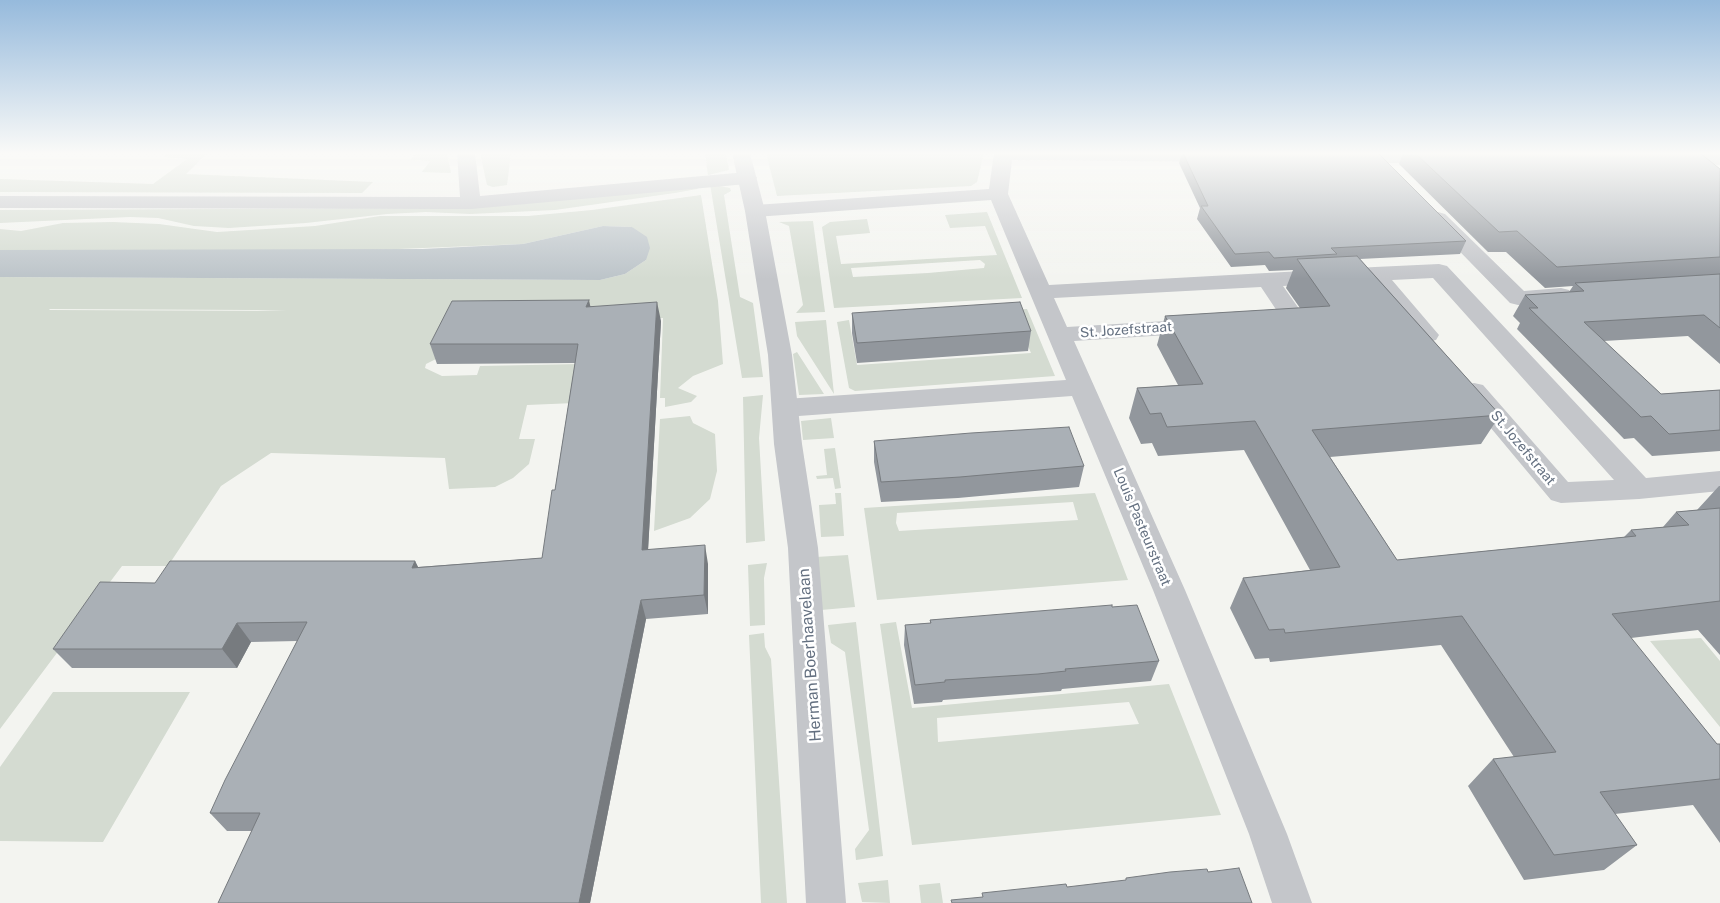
<!DOCTYPE html>
<html>
<head>
<meta charset="utf-8">
<style>
  body { margin:0 }
  canvas { display:block; background:#f3f4f0 }
</style>
</head>
<body>
<canvas width="1720" height="903"></canvas>
<script>
const c = document.querySelector('canvas').getContext('2d');
c.lineJoin = 'round';
function paint(path, color) { c.fillStyle = color; c.fill(path, 'evenodd'); }
const shape = rows => new Path2D(rows.map(r => 'M' + r).join(''));
function stroke(path, color, width, dash) { c.strokeStyle = color; c.lineWidth = width; c.lineCap = dash ? 'butt' : 'round'; c.setLineDash(dash || []); c.stroke(path); }
function write(font, color, halo, rows, align = 'center') {
  c.font = font + ' "Public Sans",sans-serif'; c.lineWidth = 5; c.setLineDash([]); c.textBaseline = 'middle'; c.strokeStyle = halo; c.fillStyle = color; for (const [text, x, y, turn = 0] of rows) {
    c.save(); c.translate(x, y); c.rotate((+turn || 0) * Math.PI / 180); c.textAlign = isNaN(turn) ? turn : align; if (halo) c.strokeText(text, 0, 0); c.fillText(text, 0, 0); c.restore();
  }
}
paint(shape([
  [169,153,208,153,186,174,373,182,362,193,0,192,0,179,153,184,187,159,163,157],
  [416,153,447,153,451,173,422,172,430,161,410,160],
  [480,153,511,153,507,185,493,187,487,185],
  [705,153,726,153,729,170,708,175],
  [766,153,984,153,977,182,971,186,777,196],
  [710,184,730,188,731,191,724,195,740,297,753,303,763,377,742,378],
  [700,186,697,189,675,193,555,210,470,214,426,212,387,214,306,223,229,228,194,226,158,218,130,217,0,223,0,210,450,208],
  [701,195,718,301,723,364,693,376,678,388,697,396,691,402,665,407,665,398,660,398,663,318,596,321,436,359,426,364,425,368,442,376,477,375,480,366,580,364,575,403,527,405,519,439,535,439,529,464,513,478,495,487,449,489,445,458,271,453,221,486,168,566,122,566,0,729,0,277,600,280,625,274,646,260,632,227,603,226,523,244,373,250,0,250,0,229,21,231,63,223,113,222,159,224,217,232,315,226,380,216,528,216,592,210],
  [49,309,257,310,287,311,50,310],
  [987,212,1022,298,834,308,822,227,830,222,867,219,870,233,836,236,841,264,997,255,985,226,950,228,945,215],
  [980,260,985,264,984,268,928,273,853,277,851,268],
  [813,221,825,312,796,313,803,305,789,226,779,222],
  [1027,309,1055,376,855,391,849,388,837,322,849,320,857,365,1031,353,1016,318,978,312],
  [826,320,834,394,797,336,795,322],
  [797,352,824,394,799,395,793,354],
  [763,395,759,438,765,541,746,543,743,397],
  [690,416,693,423,715,434,717,471,710,499,690,518,654,531,660,419],
  [831,418,834,438,803,440,801,421],
  [835,448,841,488,835,489,833,478,817,479,816,476,827,475,824,449],
  [835,493,841,493,844,536,821,537,819,505,836,504],
  [1095,493,1128,580,877,600,864,508],
  [1073,502,1078,520,899,531,896,523,897,513],
  [848,555,855,607,821,610,816,557],
  [767,563,764,578,765,625,750,626,748,565],
  [856,622,883,856,856,860,855,849,869,830,845,652,831,643,828,625],
  [896,622,912,708,1169,684,1221,815,912,845,880,624],
  [1129,702,1139,724,938,742,937,718],
  [764,633,765,647,771,659,787,903,761,903,749,635],
  [1701,638,1720,661,1720,727,1650,641],
  [53,692,190,692,103,842,0,841,0,767],
  [888,880,890,903,862,902,858,883],
  [940,883,943,903,921,903,919,885]
]), '#d4dbd1');
paint(shape([
  [603,226,632,227,647,237,650,248,646,260,625,274,600,280,0,277,0,250,422,249,523,244]
]), '#bcc4c9');
paint(shape([
  [457,153,475,153,480,196,747,172,754,174,757,178,754,182,747,184,471,209,0,208,0,196,460,197,457,153],
  [994,153,1226,153,1228,156,1226,160,1219,162,1012,160,1008,194,1049,285,1375,267,1439,264,1447,266,1646,478,1720,471,1720,491,1639,499,1561,503,1551,500,1465,397,1461,391,1465,385,1474,383,1483,385,1568,482,1614,480,1433,278,1392,280,1439,335,1436,340,1427,342,1418,340,1369,281,1283,286,1307,320,1303,325,1295,327,1272,328,1264,326,1260,321,1264,316,1279,314,1261,287,1054,298,1067,327,1199,319,1207,321,1211,326,1207,331,1199,333,1074,341,1185,590,1287,834,1312,903,1272,903,1249,834,1153,590,1072,396,785,417,776,414,772,408,776,402,785,399,1066,380,991,200,755,217,748,215,745,211,748,207,755,205,989,189,994,153],
  [1340,153,1444,153,1448,157,1446,161,1439,163,1347,163,1340,161,1338,157,1340,153],
  [1668,153,1720,153,1720,165,1662,162,1660,158,1662,154,1668,153],
  [1438,212,1445,214,1524,291,1561,288,1569,290,1572,295,1569,300,1561,302,1518,305,1510,303,1431,222,1428,218,1431,214,1438,212]
]), '#c4c6ca');
paint(shape([
  [732,153,750,153,765,211,792,355,802,444,818,548,846,903,806,903,788,548,774,444,768,355,745,211,732,153]
]), '#c4c6ca');
paint(shape([
  [1182,153,1378,153,1466,241,1460,254,1360,259,1500,415,1481,444,1330,457,1397,560,1624,537,1631,530,1663,527,1676,512,1697,510,1719,486,1720,486,1720,655,1698,630,1631,638,1717,744,1720,744,1720,843,1693,805,1615,814,1637,845,1604,870,1524,880,1468,786,1493,759,1514,757,1441,645,1270,662,1269,658,1255,659,1230,608,1243,578,1310,570,1244,450,1158,456,1152,443,1141,444,1129,418,1137,388,1178,385,1157,345,1165,316,1300,308,1286,288,1293,270,1269,271,1265,265,1231,267,1197,219,1200,208,1179,163],
  [1403,153,1700,153,1720,169,1720,364,1688,336,1604,341,1661,394,1720,390,1720,451,1652,456,1634,438,1624,439,1517,329,1520,323,1513,316,1525,295,1569,292,1573,286,1545,288,1506,252,1488,252,1399,164],
  [590,306,661,321,648,549,708,564,708,614,646,619,590,903,218,903,252,831,227,831,210,813,297,641,251,642,237,668,72,668,53,649,155,583,415,561,418,567,542,558,555,490,575,363,437,364,430,344],
  [852,313,1031,331,1028,351,857,363,852,333],
  [874,441,1084,466,1079,487,958,498,881,502,874,462],
  [1112,607,1159,661,1151,681,1062,689,1061,691,1034,693,943,700,942,702,914,704,904,645,905,625,930,623,930,620]
]), '#92979d');
paint(shape([
  [589,300,593,319,586,307],
  [657,302,661,321,647,569,642,550],
  [705,545,708,564,708,614,704,595],
  [415,561,425,581,412,568],
  [641,600,646,619,590,903,579,903],
  [237,623,251,642,237,668,222,649]
]), '#777b7f');
const building = shape([
  [1183,153,1378,153,1466,241,1331,248,1337,254,1274,258,1269,252,1235,254,1201,206,1208,206,1183,153],
  [1415,153,1700,153,1720,169,1720,257,1557,267,1517,231,1499,232,1415,153],
  [1357,256,1500,415,1312,430,1397,560,1636,536,1631,530,1689,525,1676,512,1720,508,1720,601,1612,614,1717,744,1720,744,1720,779,1600,792,1637,845,1554,855,1493,759,1556,752,1462,616,1285,633,1284,629,1269,630,1243,578,1340,567,1255,421,1167,427,1161,413,1150,414,1137,388,1203,384,1165,316,1330,306,1297,259,1357,256],
  [1720,274,1720,328,1704,315,1584,322,1661,394,1720,390,1720,430,1669,434,1651,416,1641,417,1529,308,1538,308,1525,295,1584,291,1575,283,1720,274],
  [589,300,586,307,657,302,642,550,705,545,704,595,641,600,579,903,218,903,260,813,210,813,225,780,307,622,237,623,222,649,53,649,100,582,155,583,170,561,415,561,412,568,542,558,552,490,555,490,578,344,430,344,452,301,589,300],
  [1020,302,1031,331,857,343,852,313,1020,302],
  [1069,427,1084,466,960,477,881,482,874,441,971,433,1069,427],
  [1112,605,1112,607,1137,605,1159,661,1065,669,1066,671,1038,674,945,680,945,682,915,685,905,625,931,623,930,620,1112,605],
  [1239,868,1252,903,952,903,951,900,983,897,982,893,1066,884,1067,887,1126,880,1126,878,1170,872,1207,869,1208,872,1239,868]
]);
paint(building, '#aab0b6');
stroke(building, '#777b7f', 1);
const sky = c.createLinearGradient(0, 0, 0, 279);
sky.addColorStop(0, '#96badc');
sky.addColorStop(0.55, '#fafaf8');
sky.addColorStop(1, '#fafaf800');
c.fillStyle = sky;
c.fillRect(0, 0, 1720, 279);
write('14px', '#647080', '#fff', [
  ["St. Jozefstraat",1126,330,-4],
  ["St. Jozefstraat",1523,448,50],
  ["Louis Pasteurstraat",1142,527,67]
]);
write('16px', '#647080', '#fff', [
  ["Herman Boerhaavelaan",810,655,-94]
]);
</script>
</body>
</html>
